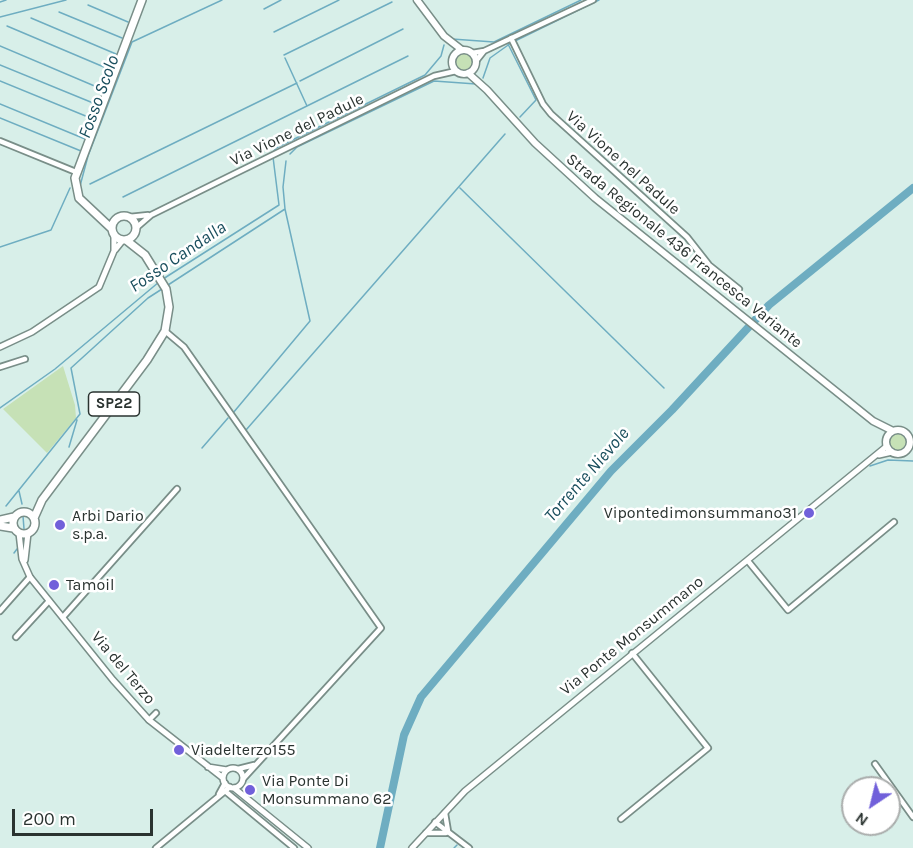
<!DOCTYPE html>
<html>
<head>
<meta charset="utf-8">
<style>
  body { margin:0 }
  #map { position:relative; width:913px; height:848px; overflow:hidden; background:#d8efe9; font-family:Karla,sans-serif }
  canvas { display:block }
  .north { position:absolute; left:841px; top:776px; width:60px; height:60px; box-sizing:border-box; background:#fff; border:2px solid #aaadac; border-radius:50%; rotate:215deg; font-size:16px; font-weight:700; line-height:24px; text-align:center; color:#2a3330 }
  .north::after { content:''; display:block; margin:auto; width:21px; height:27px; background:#7160da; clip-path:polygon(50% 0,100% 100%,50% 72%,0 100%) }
  .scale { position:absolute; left:12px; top:809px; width:141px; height:27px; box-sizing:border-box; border:3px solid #2a3330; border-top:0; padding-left:8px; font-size:18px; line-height:21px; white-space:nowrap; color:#2a3330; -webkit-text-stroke:4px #fff; paint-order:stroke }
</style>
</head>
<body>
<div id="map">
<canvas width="913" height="848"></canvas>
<div class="north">N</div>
<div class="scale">200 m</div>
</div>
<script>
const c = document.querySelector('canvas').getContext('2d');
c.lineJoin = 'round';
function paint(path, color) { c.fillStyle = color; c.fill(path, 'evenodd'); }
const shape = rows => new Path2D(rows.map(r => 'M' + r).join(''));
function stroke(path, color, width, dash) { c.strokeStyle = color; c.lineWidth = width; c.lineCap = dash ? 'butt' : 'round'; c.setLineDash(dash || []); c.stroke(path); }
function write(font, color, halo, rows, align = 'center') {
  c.font = font + ' Karla,sans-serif'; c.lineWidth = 5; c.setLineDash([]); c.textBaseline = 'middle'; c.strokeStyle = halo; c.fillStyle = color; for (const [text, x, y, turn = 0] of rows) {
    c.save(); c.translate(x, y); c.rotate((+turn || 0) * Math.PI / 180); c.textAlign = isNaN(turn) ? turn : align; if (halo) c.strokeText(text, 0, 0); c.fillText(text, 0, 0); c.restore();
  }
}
paint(shape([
  '454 62a9 9 0 1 1 18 0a9 9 0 1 1-18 0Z',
  [63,366,75,405,76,418,47,453,3,409],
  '889 442a9 9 0 1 1 18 0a9 9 0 1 1-18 0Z'
]), '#c6e1b6');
stroke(shape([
  [0,2,6,0],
  [88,5,128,22],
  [264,9,281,0],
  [59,12,122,38],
  [0,17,66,0],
  [31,18,116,54],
  [7,26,111,70],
  [274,32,339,0],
  [452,39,494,42,581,0],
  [515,41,599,0],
  [508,44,536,100,520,117],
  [0,46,104,90],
  [284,55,392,2],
  [285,58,307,106],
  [0,65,98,105],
  [483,78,490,58,511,43],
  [0,81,93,119],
  [300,81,403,29],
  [0,104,85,139],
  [0,118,81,151],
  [274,151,276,148,425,75,441,56,444,45],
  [290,154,297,147,434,81,476,84],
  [90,184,297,83],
  [80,186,88,156,132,42,222,0],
  [460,188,664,388],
  [123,197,408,56],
  [0,247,51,230,70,188],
  [163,279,279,205,273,157],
  [168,285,285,209],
  [0,408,55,369,159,282],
  [233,413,310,321,285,209,283,187,286,161],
  [246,430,505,134],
  [69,447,77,420],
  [202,448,228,418],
  [870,466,888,460,913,461],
  [19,491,22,504],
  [6,506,80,414,71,368,148,298,162,289],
  [23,516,24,529],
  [14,553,17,549],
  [454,848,457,845]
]), '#6eadc1', 1.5);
stroke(shape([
  [380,848,404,735,421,697,611,471,672,410,769,305,913,188]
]), '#6eadc1', 8);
const minor = shape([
  [511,38,543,104,551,114,687,237,709,265,739,289],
  [472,53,484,51],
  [476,61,484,51,593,0],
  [0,141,76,172],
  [129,217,148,215],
  [136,228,151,215,234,174,434,76,456,71],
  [165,331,184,347,381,628,243,779],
  [0,367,25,359],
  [748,561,788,610,894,522],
  [0,611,30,577],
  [63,617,177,489],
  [16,637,49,601],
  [149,720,156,713],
  [875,764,913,817],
  [238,769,254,765],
  [225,791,294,848],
  [219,794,225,783],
  [445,813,448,831],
  [621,819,708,748,632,653],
  [435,822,469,848],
  [426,833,446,833],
  [156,848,230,787]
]);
const tertiary = shape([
  [115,250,123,240],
  [0,347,32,332,99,287,114,251,114,235],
  [879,455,892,452],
  [19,533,22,559,30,577,113,680,149,720,223,778],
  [25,560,28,533],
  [208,767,227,770],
  '223 778a10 10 0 1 1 20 0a10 10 0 1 1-20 0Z',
  [234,788,308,848],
  [412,848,465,791,887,446]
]);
const secondary = shape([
  [417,0,444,36,462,50],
  '452 62a12 12 0 1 1 24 0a12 12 0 1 1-24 0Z',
  [468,73,487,90,535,143,595,198,873,421,893,431],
  '886 442a12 12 0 1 1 24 0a12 12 0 1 1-24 0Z'
]);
const primary = shape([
  '112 228a12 12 0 1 1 24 0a12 12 0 1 1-24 0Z',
  [112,229,79,198,75,178,142,0],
  '13 523a11 11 0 1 1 22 0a11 11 0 1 1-22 0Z',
  [34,518,42,500,147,360,165,331,169,307,166,289,145,255,126,240],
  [0,520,14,517],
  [0,526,13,528]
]);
stroke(minor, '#798e88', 8);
stroke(tertiary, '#798e88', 8);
stroke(secondary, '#798e88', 9);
stroke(primary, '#798e88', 10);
stroke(minor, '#fff', 4.5);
stroke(tertiary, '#fff', 5);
stroke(secondary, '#fff', 6);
stroke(primary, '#fff', 7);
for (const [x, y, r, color] of [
  [809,513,6,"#7160da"],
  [60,525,6,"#7160da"],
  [54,585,6,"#7160da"],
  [179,750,6,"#7160da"],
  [250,790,6,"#7160da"]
]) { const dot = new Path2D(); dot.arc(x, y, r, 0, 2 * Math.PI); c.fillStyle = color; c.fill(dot); stroke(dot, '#fff', 2); }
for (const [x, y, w] of [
  [114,404,51]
]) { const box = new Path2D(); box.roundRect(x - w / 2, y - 12, w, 24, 4.5); c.fillStyle = '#fff'; c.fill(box); stroke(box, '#2a3330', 1.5); }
write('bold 15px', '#2a3330', null, [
  ["SP22",114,404]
]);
write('16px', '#2a3330', '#fff', [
  ["Via Vione del Padule",297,130,-26],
  ["Via Vione nel Padule",623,163,42],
  ["Strada Regionale 436 Francesca Variante",684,251,39],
  ["Via Ponte Monsummano",632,636,-39],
  ["Via del Terzo",123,668,50]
]);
write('16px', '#2a3330', '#fff', [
  ["Vipontedimonsummano31",797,513,"right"],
  ["Arbi Dario",72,516],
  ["s.p.a.",72,534],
  ["Tamoil",66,585],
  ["Viadelterzo155",191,750],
  ["Via Ponte Di",262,781],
  ["Monsummano 62",262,799]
], 'left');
write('italic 18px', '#194e5d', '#fff', [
  ["Fosso Scolo",99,97,-70],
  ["Fosso Candalla",178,257,-34],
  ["Torrente Nievole",587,475,-49]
]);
</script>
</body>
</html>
